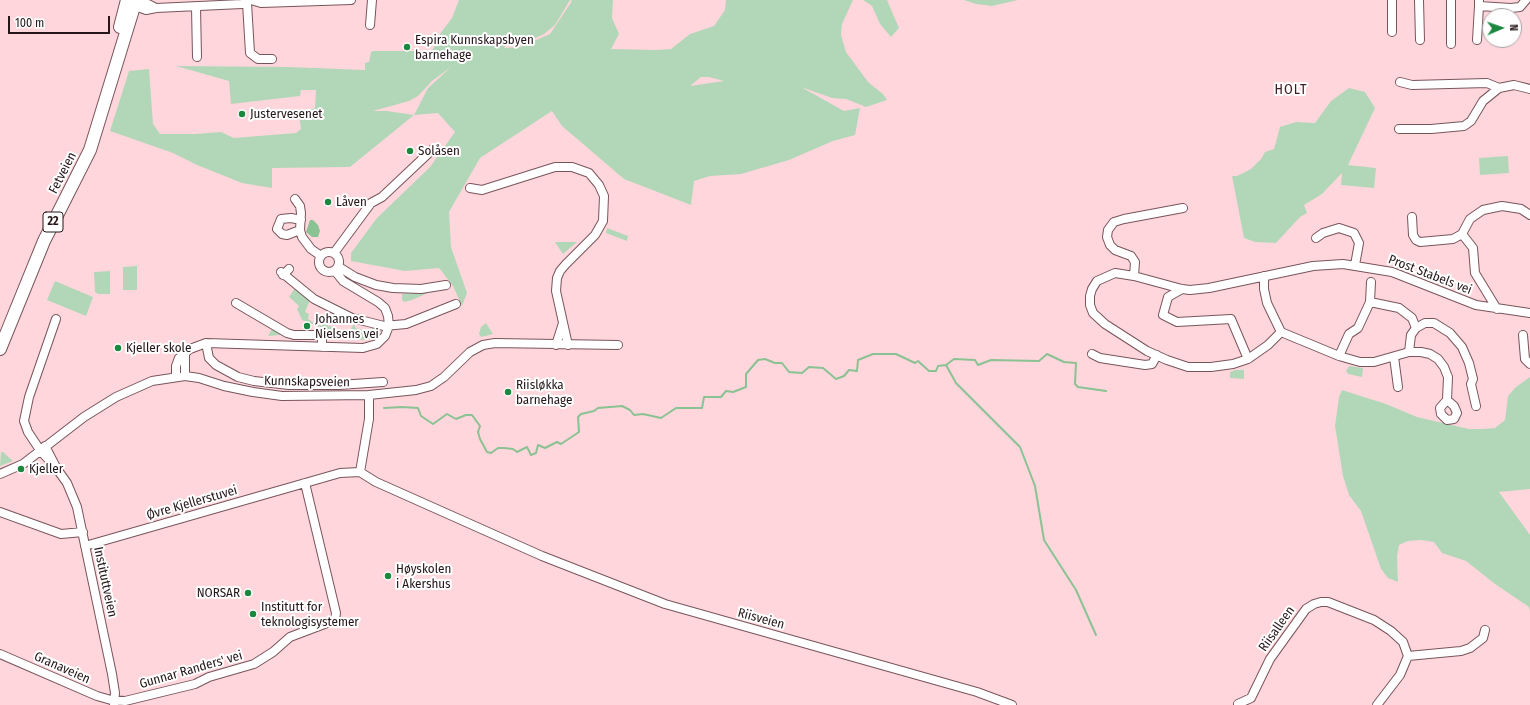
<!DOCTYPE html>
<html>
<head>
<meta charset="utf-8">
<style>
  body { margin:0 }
  #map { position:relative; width:1530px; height:705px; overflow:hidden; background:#ffd6dc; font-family:"Fira Sans Condensed",sans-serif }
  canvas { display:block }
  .north { position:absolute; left:1482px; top:8px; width:40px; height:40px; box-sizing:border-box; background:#fff; border:1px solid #a8a2a3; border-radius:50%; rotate:88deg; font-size:11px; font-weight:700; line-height:16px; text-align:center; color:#251619 }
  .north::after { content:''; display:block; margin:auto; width:14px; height:18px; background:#1a883f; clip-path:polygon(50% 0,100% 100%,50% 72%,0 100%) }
  .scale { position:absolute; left:8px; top:16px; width:102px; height:18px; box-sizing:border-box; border:2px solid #251619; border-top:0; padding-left:5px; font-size:12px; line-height:14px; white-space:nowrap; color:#251619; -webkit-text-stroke:3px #fff; paint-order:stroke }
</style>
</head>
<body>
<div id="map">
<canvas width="1530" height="705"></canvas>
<div class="north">N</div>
<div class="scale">100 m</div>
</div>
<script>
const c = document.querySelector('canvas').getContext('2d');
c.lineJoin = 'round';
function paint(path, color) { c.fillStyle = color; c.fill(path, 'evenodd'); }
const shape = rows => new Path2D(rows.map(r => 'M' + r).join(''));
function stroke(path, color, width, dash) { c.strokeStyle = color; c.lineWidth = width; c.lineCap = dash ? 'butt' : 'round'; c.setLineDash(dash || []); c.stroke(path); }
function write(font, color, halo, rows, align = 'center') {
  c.font = font + ' "Fira Sans Condensed",sans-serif'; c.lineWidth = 4; c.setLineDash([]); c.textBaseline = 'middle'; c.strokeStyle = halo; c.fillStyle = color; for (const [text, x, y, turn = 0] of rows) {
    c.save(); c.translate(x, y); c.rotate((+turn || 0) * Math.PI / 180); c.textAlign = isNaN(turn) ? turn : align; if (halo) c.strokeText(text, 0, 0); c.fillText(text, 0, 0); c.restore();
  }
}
paint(shape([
  [459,0,613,0,612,18,619,34,611,49,657,50,671,49,690,34,714,26,725,10,726,0,853,0,842,24,841,35,846,52,868,82,883,94,887,100,866,107,846,99,832,98,801,87,844,111,860,108,855,135,833,141,789,160,741,174,710,176,694,181,691,205,624,179,562,126,552,111,480,158,449,212,451,247,467,293,462,306,453,286,439,268,405,271,351,261,351,253,377,218,430,167,455,132,438,113,414,115,350,167,272,168,272,188,242,183,197,165,173,153,110,131,129,71,149,69,153,124,160,134,195,134,221,132,234,138,296,133,301,129,299,113,315,108,316,90,301,90,300,96,231,104,229,81,176,66,289,67,365,70,365,63,369,62,371,52,373,51,429,51,433,49,440,34,452,18],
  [570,0,572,1,550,34,520,47,504,48,507,44,531,40,544,34,555,25],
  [451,67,428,88,414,115,387,111,373,111,409,101,418,96,432,81],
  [701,77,709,77,724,81,690,86],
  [863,0,887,0,899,28,891,37,880,24,872,6],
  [964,0,1018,0,992,6,976,4],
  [1349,88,1365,92,1375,108,1348,165,1376,168,1374,188,1341,185,1342,173,1322,194,1304,205,1307,213,1300,217,1276,243,1255,242,1244,238,1232,176,1237,176,1251,169,1261,159,1265,152,1274,149,1280,127,1296,122,1315,123,1331,101],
  [1508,156,1509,173,1480,175,1479,158],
  [607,228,628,236,627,241,606,233],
  [555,242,577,242,563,254],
  [137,266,137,290,123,290,123,267],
  [110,271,110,294,98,294,95,292,94,272],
  [55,281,93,297,86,316,47,300],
  [295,288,310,300,305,312,309,314,308,319,314,323,321,326,323,324,319,322,320,320,325,322,330,314,328,326,334,327,332,333,343,337,345,330,350,331,355,322,355,328,371,332,372,326,381,328,381,331,374,338,366,340,327,338,328,330,302,320,297,309,299,306,289,297],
  [426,292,428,293,412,300,404,302,402,300,402,294],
  [486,323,493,334,481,337,479,334,481,327],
  [272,329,280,333,280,335,268,336],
  [1349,366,1363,368,1362,377,1348,374,1346,371],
  [1235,370,1244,370,1244,379,1230,378,1230,372],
  [1530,377,1530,489,1499,492,1530,535,1530,612,1529,607,1495,584,1466,561,1442,553,1434,542,1421,540,1408,541,1399,545,1397,556,1398,582,1388,578,1381,569,1361,511,1349,495,1343,476,1335,426,1339,397,1342,390,1386,404,1417,417,1469,429,1484,429,1495,428,1505,420,1508,396,1516,387],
  [1,452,3,452,13,461,0,466]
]), '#b2d7b8');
paint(shape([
  [310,220,313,220,318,225,320,231,318,237,312,237,306,232]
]), '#8ac293');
stroke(shape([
  [946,365,956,383,1020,447,1035,486,1044,540,1076,590,1096,635],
  [384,408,402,407,418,408,421,416,433,424,447,414,456,419,466,415,472,415,480,426,478,432,480,439,487,452,491,453,498,448,504,448,513,449,517,452,527,447,531,455,536,453,538,445,545,448,557,442,561,444,579,432,578,417,581,414,594,411,598,408,622,406,630,410,634,415,643,414,661,418,676,408,702,408,704,397,721,397,726,391,733,392,746,387,746,374,758,360,765,359,775,363,782,363,789,372,802,373,809,367,823,368,836,379,844,376,849,370,857,371,858,360,873,354,896,354,915,363,918,361,929,371,936,371,938,366,946,365,954,359,975,360,978,365,991,360,1039,361,1047,354,1064,362,1076,363,1075,384,1078,387,1106,391]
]), '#8ac293', 2);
const minor = shape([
  [131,0,144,2,156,8],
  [1392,0,1392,32],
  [1419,0,1420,40],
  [1451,0,1451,44],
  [1479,0,1479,6,1511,8,1520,7,1526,0],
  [247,3,250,53,258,59,272,59],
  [130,4,146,10,156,8,242,4,251,0,261,3,351,0],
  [196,7,197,57],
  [370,25,372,0],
  [1477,40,1479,6],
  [1400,82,1412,85,1487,83,1499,88],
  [1399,129,1431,129,1464,126,1471,121,1483,101,1499,88,1514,85,1530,89],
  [470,188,482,190,555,167,572,167,589,173,599,185,604,196,603,221,595,235,566,264,560,271,557,278,556,291,568,345],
  [295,199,300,206,301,213,300,230,302,237,311,249,321,256],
  [1412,217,1413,235,1416,240,1420,242,1453,239,1462,234],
  [300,230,287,235,282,234,277,229,281,219,291,218,301,220],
  [1316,238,1323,233,1339,228,1354,233,1359,243,1355,265],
  '319 262a10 10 0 1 1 20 0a10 10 0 1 1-20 0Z',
  [334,253,371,203,382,197,433,149],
  [339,267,355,277,376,285,393,288,421,289,446,285],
  [281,272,314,299,352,318,384,326,406,324,456,304],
  [283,275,289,269],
  [1134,276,1135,262,1131,256,1115,250,1110,245,1107,237,1108,230,1114,222,1124,219,1183,208],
  [1264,276,1264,289,1267,303,1281,332],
  [1182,289,1168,297,1163,315,1177,322,1231,319,1248,359],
  [1370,302,1371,282],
  [236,303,287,333,294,335,319,335,322,338,322,347],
  [1497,309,1475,273,1473,248,1462,234,1470,219,1483,210,1502,206,1521,209,1530,215],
  [56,319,29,397,24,421,28,432,40,450,57,469,67,483,77,507,112,674,115,693,114,705],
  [1416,328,1425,323,1434,323,1450,333,1462,347,1469,363,1473,379,1471,384,1476,406],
  [1281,332,1268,345,1248,359,1233,364,1211,367,1188,367,1167,360,1147,351,1105,324,1093,313,1090,305,1090,296,1092,289,1097,281,1115,273,1134,276,1182,289,1190,290,1209,288,1313,266,1343,264,1392,272,1476,305,1530,313],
  [1281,332,1339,356,1360,362,1374,362,1409,352,1421,352,1430,354,1438,359,1444,367,1448,377,1447,400,1440,408,1441,414,1447,420,1454,419,1457,413,1454,406,1447,400],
  [1523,335,1525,359,1530,364],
  [206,343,209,358,216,365,238,377,254,381,289,385,339,385,383,382],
  [556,345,563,323],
  [1092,354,1100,358,1145,365,1152,364,1157,355],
  [1339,356,1349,334,1358,328,1370,302,1399,308,1412,318,1416,328,1411,335,1409,352],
  [1394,357,1398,387],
  [185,376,185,354],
  [176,377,176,366,179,358,190,349,206,343,363,348,377,344,385,336,389,326,388,316,385,308,378,302,343,281,335,271],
  [369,395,416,390,431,386,444,377,470,352,483,345,495,343,618,345],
  [45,446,56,467],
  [0,474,23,464,84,417,116,397,152,381,185,376,199,378,224,386,253,392,282,396,369,395,369,419,360,472],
  [0,512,61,534,83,532],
  [85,546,340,473,360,472,376,482,542,556,665,604,977,692,1012,705],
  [0,654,97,696,111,700,125,701,195,684,209,677,254,664,273,652,290,637,335,620,336,613,305,483],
  [1408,656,1461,651,1470,648,1483,638,1485,630],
  [1238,704,1251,698,1270,659,1306,609,1314,604,1321,602,1328,602,1374,620,1391,631,1403,642,1408,656,1400,675,1377,705]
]);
const highway = shape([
  [120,27,127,0],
  [0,349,44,241,90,150,136,0]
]);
stroke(minor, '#78555b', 10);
stroke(highway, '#78555b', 14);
stroke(minor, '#fff', 8);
stroke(highway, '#fff', 12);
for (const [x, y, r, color] of [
  [407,47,4,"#1a883f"],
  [242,114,4,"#1a883f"],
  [410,151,4,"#1a883f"],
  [328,202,4,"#1a883f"],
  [307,326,4,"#1a883f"],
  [118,348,4,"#1a883f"],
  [508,392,4,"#1a883f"],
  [21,469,4,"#1a883f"],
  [388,576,4,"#1a883f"],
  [248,593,4,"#1a883f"],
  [253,614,4,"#1a883f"]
]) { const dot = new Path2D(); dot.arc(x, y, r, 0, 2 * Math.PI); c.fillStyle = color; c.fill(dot); stroke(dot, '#fff', 1.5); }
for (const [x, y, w] of [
  [53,222,20]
]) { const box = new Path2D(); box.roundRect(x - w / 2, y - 10, w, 20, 3); c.fillStyle = '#fff'; c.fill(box); stroke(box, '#251619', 1); }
write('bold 12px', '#251619', null, [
  ["22",53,222]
]);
write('13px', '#251619', '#fff', [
  ["Espira Kunnskapsbyen",415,40],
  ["barnehage",415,55],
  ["Justervesenet",250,114],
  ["Solåsen",418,151],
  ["Låven",336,202],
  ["Johannes",315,319],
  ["Nielsens vei",315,334],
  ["Kjeller skole",126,348],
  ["Riisløkka",516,385],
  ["barnehage",516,400],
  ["Kjeller",29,469],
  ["Høyskolen",396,569],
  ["i Akershus",396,584],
  ["NORSAR",240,593,"right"],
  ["Institutt for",261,607],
  ["teknologisystemer",261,622]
], 'left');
write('13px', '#251619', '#fff', [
  ["Fetveien",63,173,-63],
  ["Prost Stabels vei",1430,275,21],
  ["Kunnskapsveien",307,382,1],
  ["Øvre Kjellerstuvei",192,503,-16],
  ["Instituttveien",105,582,78],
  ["Riisveien",761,619,15],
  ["Riisalleen",1277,629,-55],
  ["Granaveien",62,668,24],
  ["Gunnar Randers' vei",191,670,-16]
]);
c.letterSpacing = '1px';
write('14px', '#3d1f25', '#fff', [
  ["HOLT",1291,90]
]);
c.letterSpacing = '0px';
</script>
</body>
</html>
